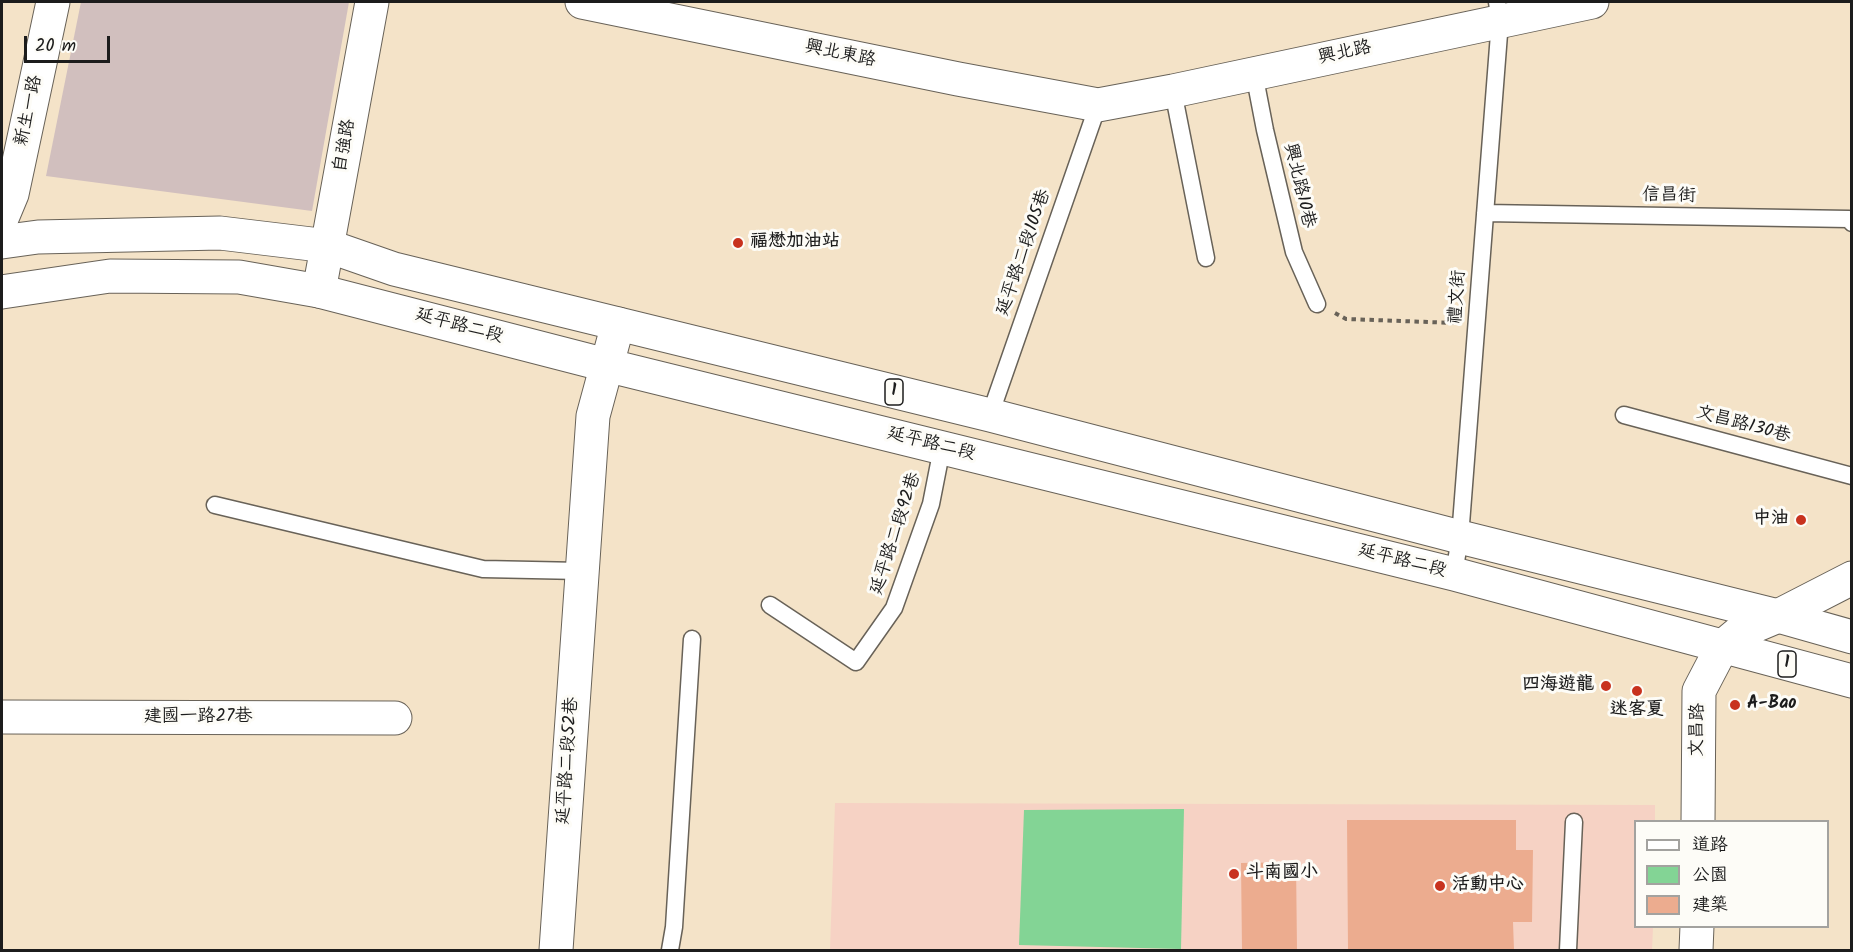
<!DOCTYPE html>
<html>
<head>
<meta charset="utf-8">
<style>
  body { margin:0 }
  #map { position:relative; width:1853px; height:952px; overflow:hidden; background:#f4e3c8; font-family:Kalam,"LXGW WenKai TC",sans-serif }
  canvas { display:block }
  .frame { position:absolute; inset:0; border:3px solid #1c1c1c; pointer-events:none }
  .legend { position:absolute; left:1634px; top:820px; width:195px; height:108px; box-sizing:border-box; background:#fdfcf7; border:2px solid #a3a29f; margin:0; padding:8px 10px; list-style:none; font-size:18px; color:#1c1c1c }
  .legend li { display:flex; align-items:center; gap:12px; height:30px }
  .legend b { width:30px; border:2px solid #a3a29f }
  .scale { position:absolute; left:24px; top:36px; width:86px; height:27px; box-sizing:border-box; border:3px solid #1c1c1c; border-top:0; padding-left:8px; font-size:18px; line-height:21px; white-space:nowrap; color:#1c1c1c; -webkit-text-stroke:4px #fdfcf7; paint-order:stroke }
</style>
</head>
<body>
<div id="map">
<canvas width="1853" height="952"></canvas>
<div class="frame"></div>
<ul class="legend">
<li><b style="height:8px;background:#fff"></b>道路</li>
<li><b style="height:16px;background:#83d495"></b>公園</li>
<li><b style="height:16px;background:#ecac8f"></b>建築</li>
</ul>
<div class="scale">20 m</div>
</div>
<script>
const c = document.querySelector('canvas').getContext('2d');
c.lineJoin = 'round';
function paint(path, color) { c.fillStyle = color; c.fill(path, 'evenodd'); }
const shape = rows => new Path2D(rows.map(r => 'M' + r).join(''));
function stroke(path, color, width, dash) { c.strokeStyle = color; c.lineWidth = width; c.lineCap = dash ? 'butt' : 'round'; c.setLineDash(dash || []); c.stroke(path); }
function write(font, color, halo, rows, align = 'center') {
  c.font = font + ' Kalam,"LXGW WenKai TC",sans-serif'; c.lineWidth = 6; c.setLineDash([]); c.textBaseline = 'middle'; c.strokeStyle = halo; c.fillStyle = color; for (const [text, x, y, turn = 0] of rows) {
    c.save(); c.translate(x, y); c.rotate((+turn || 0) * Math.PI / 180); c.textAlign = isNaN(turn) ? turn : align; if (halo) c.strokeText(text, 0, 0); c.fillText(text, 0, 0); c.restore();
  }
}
paint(shape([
  [835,803,1655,805,1655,821,1636,822,1636,926,1653,927,1652,950,830,950]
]), '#f6d2c4');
paint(shape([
  [81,2,349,2,312,211,46,176]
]), '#d1bfbe');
paint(shape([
  [1184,809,1181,949,1019,945,1024,810]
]), '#83d495');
paint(shape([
  [1347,820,1516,820,1516,850,1533,850,1532,922,1513,922,1514,950,1348,950],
  [1296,862,1297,950,1242,950,1241,863]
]), '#ecac8f');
const lane = shape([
  [1254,73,1265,130,1294,252,1317,304],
  [1173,91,1206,258],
  [1485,213,1849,219,1852,223],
  [990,415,1098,105],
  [1624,415,1852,476],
  [215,505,483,569,581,571],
  [1454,574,1460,537,1500,21,1497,2],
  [770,605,856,662,894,608,931,504,942,448],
  [670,950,674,927,692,639],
  [1568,950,1574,822]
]);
const street = shape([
  [582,2,958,79,1098,105,1173,91,1592,2],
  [2,218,12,194,53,2],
  [319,291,372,2],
  [2,717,395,718],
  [556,950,593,416,618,324]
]);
const secondary = shape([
  [1698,822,1699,691,1722,647,1740,632,1778,616,1852,578],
  [1696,950,1697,926]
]);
const primary = shape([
  [2,242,38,237,220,233,328,246,394,269,990,415,1460,537,1778,616,1852,637],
  [2,292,110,276,239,277,319,291,606,365,1454,574,1852,681]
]);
stroke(lane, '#686258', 19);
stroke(street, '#686258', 35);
stroke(secondary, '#686258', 35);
stroke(primary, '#686258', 35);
stroke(shape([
  [1335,313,1346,319,1455,323]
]), '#686258', 4, [4.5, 4.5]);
stroke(lane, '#fff', 16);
stroke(street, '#fff', 33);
stroke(secondary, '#fff', 33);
stroke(primary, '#fff', 33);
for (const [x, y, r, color] of [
  [738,243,6,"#c8321e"],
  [1801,520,6,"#c8321e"],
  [1606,686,6,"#c8321e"],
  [1637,691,6,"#c8321e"],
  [1735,705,6,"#c8321e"],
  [1234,874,6,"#c8321e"],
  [1440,886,6,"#c8321e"]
]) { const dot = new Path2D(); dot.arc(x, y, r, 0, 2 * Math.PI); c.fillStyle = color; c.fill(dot); stroke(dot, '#fdfcf7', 2); }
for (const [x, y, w] of [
  [894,392,18],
  [1787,664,18]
]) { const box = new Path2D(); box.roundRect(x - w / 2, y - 13, w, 26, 4.5); c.fillStyle = '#fdfcf7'; c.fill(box); stroke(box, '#1c1c1c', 1.5); }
write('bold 16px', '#1c1c1c', null, [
  ["1",894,392],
  ["1",1787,664]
]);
write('18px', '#1c1c1c', '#fdfcf7', [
  ["興北路",1345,54,-12],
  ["興北東路",840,55,12],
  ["新生一路",30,111,-78],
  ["自強路",346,146,-80],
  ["興北路10巷",1298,186,77],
  ["信昌街",1669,197,1],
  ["延平路二段105巷",1025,253,-71],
  ["禮文街",1459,297,-86],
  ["延平路二段",459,327,15],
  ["文昌路130巷",1743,426,15],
  ["延平路二段",931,445,14],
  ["延平路二段92巷",897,534,-72],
  ["延平路二段",1402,562,14],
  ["建國一路27巷",198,718],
  ["文昌路",1699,730,-89],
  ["延平路二段52巷",569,761,-86]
]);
write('bold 18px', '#1c1c1c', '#fdfcf7', [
  ["福懋加油站",750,243],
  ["中油",1789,520,"right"],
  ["四海遊龍",1594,686,"right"],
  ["A-Bao",1747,705],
  ["迷客夏",1637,711,"center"],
  ["斗南國小",1246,874],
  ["活動中心",1452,886]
], 'left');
</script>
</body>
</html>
